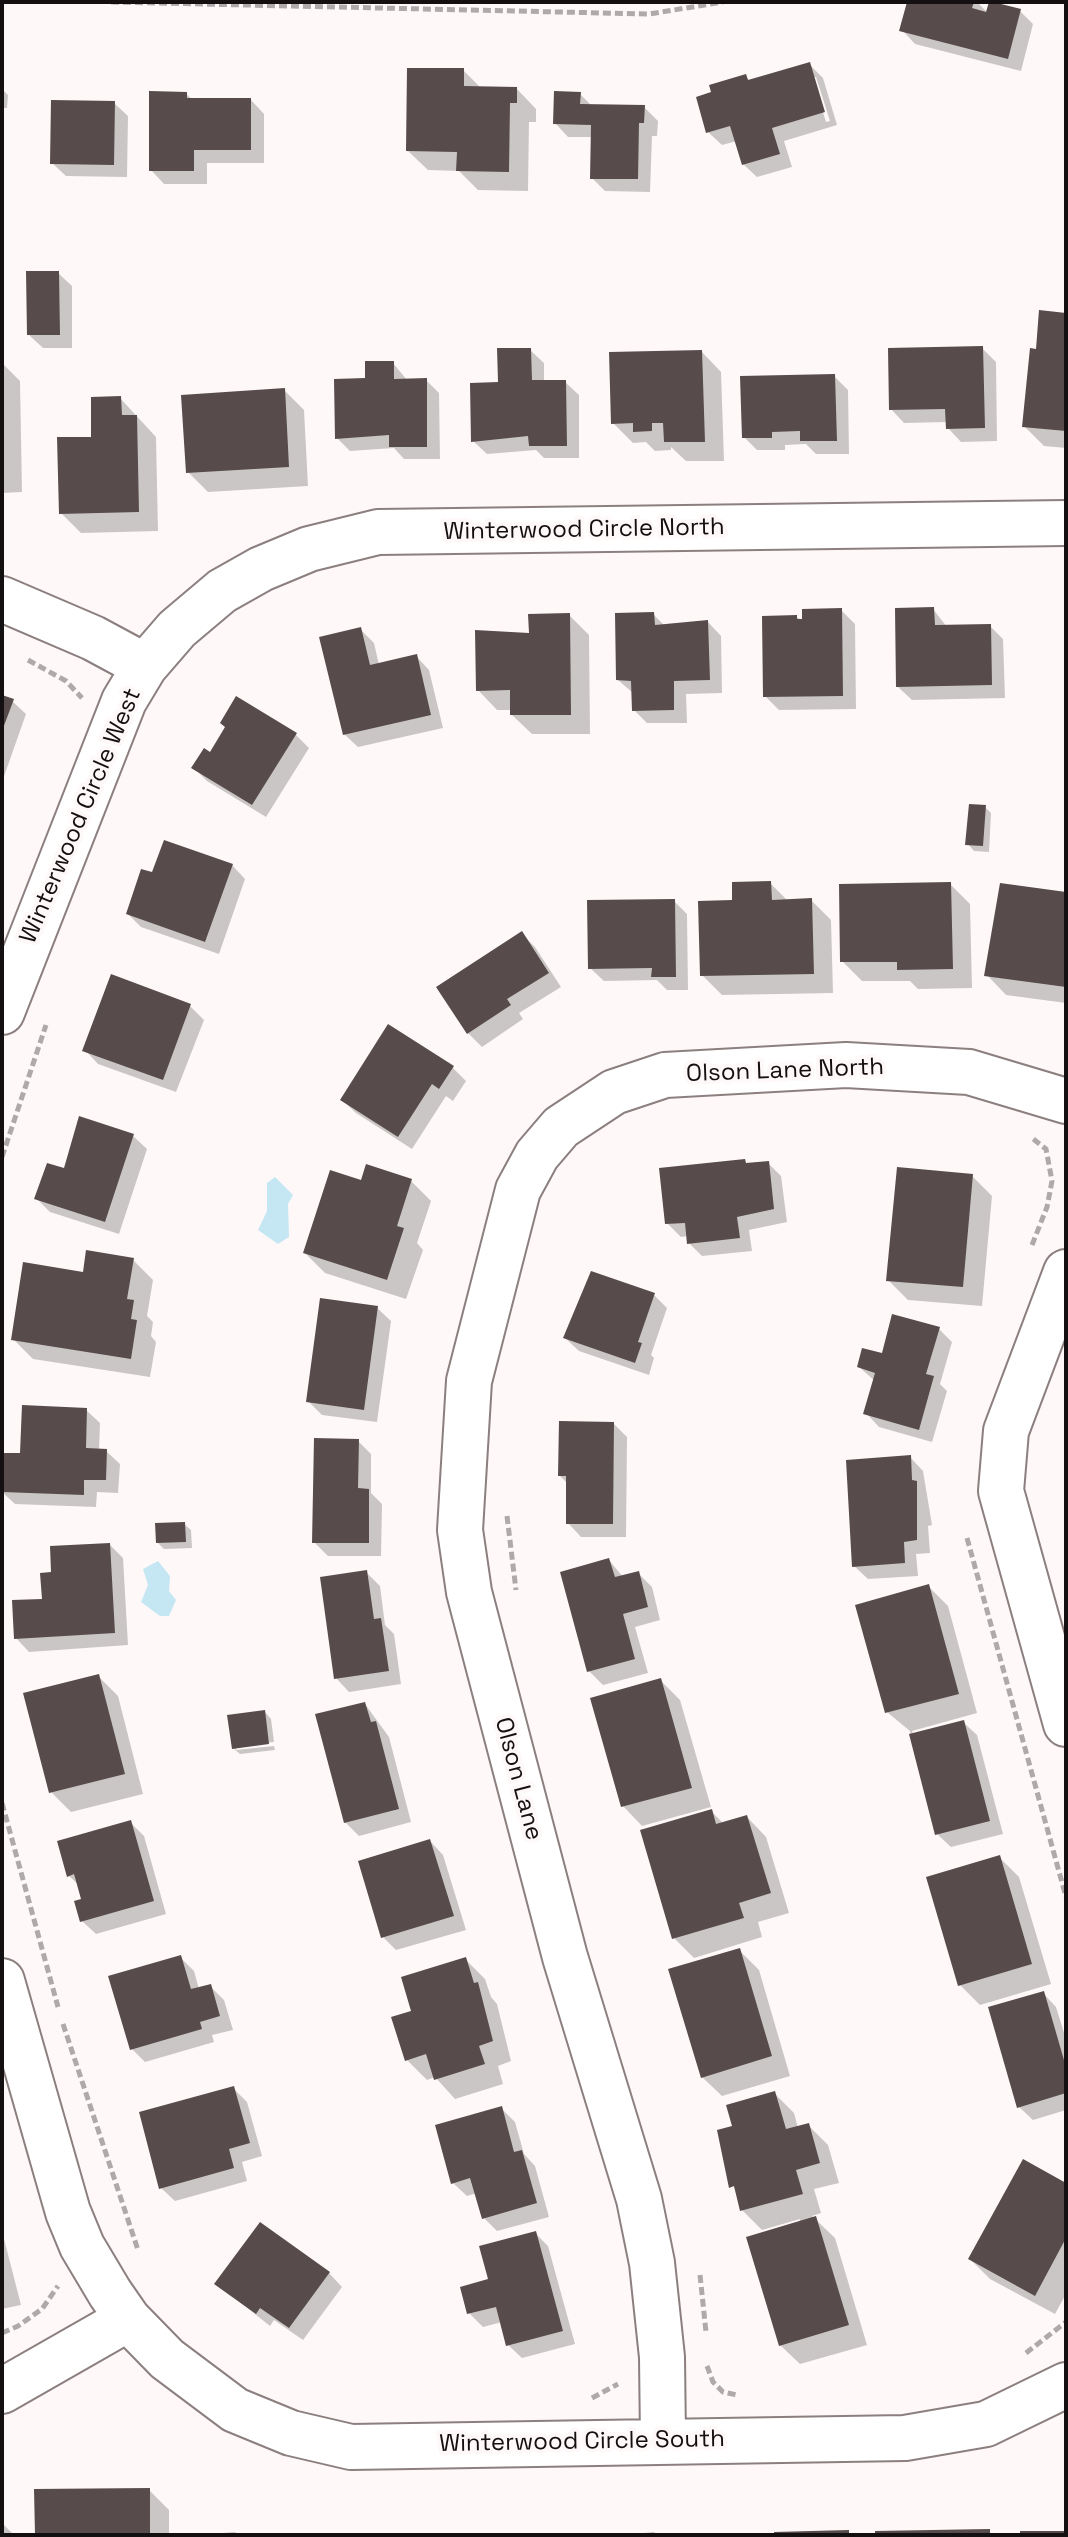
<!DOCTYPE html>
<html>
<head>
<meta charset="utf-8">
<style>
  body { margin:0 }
  #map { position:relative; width:1068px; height:2537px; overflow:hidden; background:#fef8f8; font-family:"Space Grotesk",sans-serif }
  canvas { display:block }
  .frame { position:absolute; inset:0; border:4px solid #140f10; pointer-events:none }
</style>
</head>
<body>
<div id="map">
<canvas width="1068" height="2537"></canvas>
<div class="frame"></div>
</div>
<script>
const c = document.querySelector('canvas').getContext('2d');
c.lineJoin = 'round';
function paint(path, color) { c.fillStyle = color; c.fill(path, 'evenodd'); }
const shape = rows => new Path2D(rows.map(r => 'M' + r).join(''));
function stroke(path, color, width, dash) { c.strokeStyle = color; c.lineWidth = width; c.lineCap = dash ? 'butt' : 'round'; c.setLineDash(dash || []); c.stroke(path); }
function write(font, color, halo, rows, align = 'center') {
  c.font = font + ' "Space Grotesk",sans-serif'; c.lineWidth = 8; c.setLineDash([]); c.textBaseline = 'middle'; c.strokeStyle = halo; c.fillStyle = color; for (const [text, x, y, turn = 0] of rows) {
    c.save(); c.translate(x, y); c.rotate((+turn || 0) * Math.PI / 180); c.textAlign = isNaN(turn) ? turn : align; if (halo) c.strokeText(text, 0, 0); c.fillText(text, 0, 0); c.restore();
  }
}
paint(shape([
  [275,1177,293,1195,288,1204,289,1237,278,1244,258,1230,267,1211,267,1183],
  [158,1561,170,1576,169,1591,176,1600,169,1616,160,1616,141,1602,148,1585,143,1569]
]), '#c4e7f3');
paint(shape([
  [909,2,977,2,988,13,1020,11,1033,24,1021,71,915,44,902,30],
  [809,64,823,78,837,125,784,141,792,167,757,177,743,164,737,141,722,145,708,132,746,77,750,81],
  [812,77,816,77,830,121,826,122],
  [463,70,482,89,517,89,536,109,536,122,529,122,528,191,478,190,459,171,428,170,408,151],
  [2,89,8,95,7,108,2,108],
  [186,94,193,100,251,100,264,114,264,163,207,163,207,184,164,184,151,170],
  [580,94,592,106,644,107,658,121,657,136,652,136,650,192,605,191,592,178,592,137,568,137,555,123],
  [114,103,128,116,127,177,66,176,52,163],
  [58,273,72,286,72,348,43,348,29,335],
  [1066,315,1066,448,1044,446,1024,426,1037,351],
  [982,348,996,362,997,441,961,442,948,428,948,422,904,423,891,409],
  [530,350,544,363,544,382,565,382,579,395,579,458,544,458,536,450,487,454,473,441,500,384],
  [702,352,721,372,724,461,686,461,671,447,671,450,655,451,646,442,633,443,613,423],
  [2,363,20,381,22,492,2,493],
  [393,363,407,380,426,380,439,393,440,459,404,459,394,448,350,451,337,438,367,380],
  [834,376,848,390,849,454,816,454,806,444,785,445,785,450,757,450,744,437],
  [284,390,304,410,308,486,208,492,188,472],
  [120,398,156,437,158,531,81,533,61,513,93,439],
  [933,609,947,627,990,626,1003,639,1005,698,912,700,898,687],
  [841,610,855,624,856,709,779,710,765,696,796,617,804,621],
  [653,614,665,626,708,622,721,636,722,693,686,694,687,723,647,723,634,710,633,693,618,680],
  [569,615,589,635,590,734,532,734,512,715,512,710,497,710,478,690,531,635],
  [360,629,374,643,379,665,416,656,429,670,443,728,358,747,344,734],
  [2,697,12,701,26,714,2,782],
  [237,699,296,735,309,748,266,817,207,781,194,768,211,754,227,728],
  [985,807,991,813,989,852,974,851,968,844],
  [232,865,245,879,219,954,141,927,128,914,154,875],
  [770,883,788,901,811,900,831,920,833,993,722,995,702,975,734,902],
  [950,884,970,904,972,988,918,989,910,981,862,981,842,961],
  [1066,894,1066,1003,1006,995,987,975],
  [674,901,687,914,688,990,667,990,657,980,604,981,590,968],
  [522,934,535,947,561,987,519,1013,523,1019,482,1047,468,1033,438,988],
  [112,977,190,1006,204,1020,176,1092,98,1064,85,1050],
  [452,1067,466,1081,453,1101,446,1096,412,1149,356,1113,342,1100],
  [133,1136,147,1149,119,1234,50,1212,37,1199,66,1171],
  [744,1161,748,1165,768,1163,781,1176,787,1222,749,1230,752,1251,702,1256,689,1243,688,1236,681,1237,667,1223],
  [972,1176,992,1196,982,1306,908,1300,888,1280],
  [411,1181,431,1201,417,1243,423,1250,406,1299,325,1273,305,1253,362,1182],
  [133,1260,153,1280,147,1316,153,1322,151,1336,156,1342,150,1377,33,1359,13,1339,84,1274],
  [654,1295,667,1308,651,1355,654,1358,649,1375,579,1351,565,1338],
  [377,1308,391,1321,377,1422,322,1415,308,1401],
  [939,1329,952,1342,940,1384,947,1391,932,1442,879,1427,866,1413,875,1381,859,1367],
  [86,1410,100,1423,99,1451,106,1451,120,1464,118,1493,97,1492,96,1507,15,1504,2,1492,22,1455],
  [613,1423,627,1437,626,1537,581,1537,568,1523,568,1484,560,1476],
  [358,1441,371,1454,371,1493,382,1504,381,1556,328,1556,314,1542],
  [910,1457,923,1471,932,1525,928,1526,930,1553,916,1554,918,1576,868,1579,854,1566],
  [184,1524,191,1530,192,1548,164,1549,158,1543],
  [110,1545,123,1558,128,1645,29,1652,16,1638,44,1601,53,1574],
  [609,1560,623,1577,638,1573,652,1587,660,1620,635,1627,648,1673,603,1685,589,1671],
  [366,1572,380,1586,385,1625,394,1634,401,1684,349,1692,336,1678],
  [928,1586,948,1606,977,1713,912,1731,913,1734,963,1722,977,1735,1003,1834,951,1847,937,1834,910,1731,887,1712],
  [98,1676,118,1696,143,1794,71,1812,51,1792],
  [660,1680,680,1700,711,1807,642,1826,623,1806],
  [365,1704,389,1737,411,1822,359,1836,345,1822],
  [265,1712,271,1719,274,1742,236,1746,236,1750,274,1746,275,1750,240,1754,233,1748],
  [711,1811,724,1824,747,1817,766,1837,789,1913,758,1922,762,1937,694,1958,674,1938],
  [130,1822,144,1836,166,1914,96,1934,82,1921,84,1900,80,1886,69,1876],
  [430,1841,443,1855,466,1930,396,1950,383,1937],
  [999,1857,1019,1877,1051,1984,980,2005,960,1985],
  [739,1950,759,1970,790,2076,722,2096,702,2077],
  [180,1957,194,1971,199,1989,210,1986,224,2000,233,2030,212,2035,214,2042,145,2062,132,2049],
  [465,1959,485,1979,491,1997,497,2004,511,2061,498,2066,503,2084,455,2099,435,2077,427,2080,407,2060,414,2013],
  [1043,1993,1056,2007,1066,2039,1066,2110,1033,2120,1019,2107],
  [233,2088,247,2102,262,2156,242,2162,247,2181,175,2201,161,2188],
  [774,2093,794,2113,798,2128,808,2125,828,2145,839,2183,814,2189,821,2213,812,2216,835,2238,867,2345,800,2364,780,2345,800,2219,762,2230,742,2210,724,2159,734,2127],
  [501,2108,515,2122,524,2154,535,2166,549,2217,497,2231,484,2218,477,2193,467,2196,453,2183],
  [1066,2185,1066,2294,1055,2314,990,2279,970,2259],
  [2,2231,21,2305,2,2309],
  [535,2233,548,2246,575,2344,522,2358,508,2345,502,2322,483,2327,469,2313,490,2281],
  [329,2273,342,2287,303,2340,274,2320,270,2326,217,2284],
  [149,2490,169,2510,169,2535,37,2535],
  [3,2524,14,2535,2,2535],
  [235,2532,238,2535,198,2535],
  [654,2532,657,2535,623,2535]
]), '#0003');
paint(shape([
  [907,2,974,2,972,8,986,12,989,2,993,2,1021,9,1008,59,899,31],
  [810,62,825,112,772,128,780,154,742,165,730,126,706,133,696,97,711,92,709,85,746,74,748,80],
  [407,68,464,68,464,86,517,87,517,103,510,103,509,172,456,171,457,152,406,151],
  [149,91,187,92,187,98,251,98,251,150,194,150,194,171,149,171],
  [554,91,581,92,580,104,645,105,644,123,639,123,638,179,590,179,591,125,553,124],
  [51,100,115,101,114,165,50,164],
  [26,271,59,271,60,335,27,335],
  [1039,310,1066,313,1066,431,1022,427,1030,348,1036,349],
  [983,346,985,428,946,429,945,409,889,410,888,348],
  [497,348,531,348,532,380,566,380,567,446,529,446,528,436,471,442,470,383,498,382],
  [702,350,705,442,664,442,663,423,652,423,652,431,633,432,633,423,611,424,609,352],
  [365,361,394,361,394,379,427,378,427,447,389,447,389,435,335,439,334,379,365,378],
  [835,374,837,441,800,441,800,431,772,432,772,438,742,438,740,376],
  [285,388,289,467,186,473,181,395],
  [121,396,122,415,137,415,139,512,59,514,57,437,91,437,91,397],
  [934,607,935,625,991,624,992,685,896,687,895,608],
  [842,608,843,696,763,697,762,616,797,615,797,619,802,619,802,609],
  [654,612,655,625,708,620,710,680,674,681,674,710,632,711,631,681,616,680,615,613],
  [570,613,571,715,510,715,510,690,476,691,475,630,529,633,528,614],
  [361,627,370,665,417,654,431,715,343,735,319,637],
  [2,695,14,699,2,731],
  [236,696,297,733,252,805,191,768,204,748,210,752,225,727,220,723],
  [969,804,986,805,983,846,965,845],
  [164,840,233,864,205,942,126,914,141,869,152,872],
  [771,881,772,900,812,898,814,974,700,976,698,901,732,900,732,882],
  [951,882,953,969,897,970,897,962,840,962,839,884],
  [1000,883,1066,892,1066,987,984,976],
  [675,899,676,977,651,977,652,968,588,969,587,900],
  [522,931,549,973,507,999,511,1005,467,1034,436,987],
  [111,974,191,1004,163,1080,82,1051],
  [388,1024,454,1066,439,1089,432,1084,398,1137,340,1100],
  [79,1116,134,1134,105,1222,34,1199,47,1163,64,1168],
  [745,1159,746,1163,769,1161,774,1209,737,1217,740,1238,687,1244,685,1223,665,1224,659,1168],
  [366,1164,412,1179,397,1226,404,1228,387,1280,303,1253,330,1170,361,1180],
  [897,1167,973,1174,963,1287,886,1281],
  [86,1250,134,1258,127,1299,134,1300,131,1319,137,1320,131,1359,11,1340,23,1262,83,1272],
  [591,1271,655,1293,638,1342,642,1343,635,1363,563,1338],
  [320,1298,378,1306,364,1410,306,1402],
  [892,1314,940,1327,926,1374,934,1376,919,1430,863,1414,875,1373,857,1367,862,1348,882,1353],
  [22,1405,87,1408,86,1448,107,1449,106,1480,84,1480,84,1495,2,1492,2,1453,20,1453],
  [559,1421,614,1422,613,1524,566,1524,566,1476,558,1476],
  [314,1438,359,1439,358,1488,369,1489,369,1543,312,1543],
  [911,1455,912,1480,917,1481,917,1540,904,1542,905,1563,852,1567,846,1460],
  [185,1522,186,1542,156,1543,155,1523],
  [110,1543,115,1633,14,1639,12,1600,42,1599,40,1573,51,1572,50,1546],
  [609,1558,615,1577,639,1571,648,1607,623,1614,635,1659,587,1672,560,1572],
  [367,1570,374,1619,381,1618,389,1671,334,1679,320,1577],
  [929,1584,959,1694,885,1713,855,1605],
  [99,1674,125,1774,49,1793,23,1693],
  [661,1678,692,1788,621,1807,590,1698],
  [365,1702,371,1722,376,1721,399,1809,344,1823,315,1714],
  [265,1710,269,1744,232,1749,227,1715],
  [964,1720,990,1821,935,1835,909,1734],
  [712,1809,716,1824,747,1815,771,1893,739,1903,744,1918,672,1939,640,1830],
  [131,1820,154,1901,80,1922,74,1901,81,1899,74,1874,67,1877,57,1841],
  [430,1839,454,1916,381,1938,358,1861],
  [1000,1855,1032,1964,958,1986,926,1877],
  [740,1948,772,2056,701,2078,668,1969],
  [181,1955,191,1989,211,1984,220,2016,200,2022,202,2029,130,2050,108,1976],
  [466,1957,474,1983,478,1982,493,2041,479,2046,485,2064,434,2080,426,2054,405,2061,391,2017,411,2011,401,1977],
  [1044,1991,1066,2067,1066,2093,1017,2108,988,2007],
  [234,2086,250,2143,229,2149,234,2168,159,2189,139,2112],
  [775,2091,786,2129,809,2123,820,2163,796,2170,803,2194,740,2211,734,2186,729,2188,717,2130,732,2126,726,2105],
  [502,2106,514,2152,522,2150,537,2203,482,2219,470,2178,451,2184,435,2125],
  [1023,2159,1066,2183,1066,2238,1035,2296,968,2259],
  [816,2216,849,2325,779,2346,746,2237],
  [260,2222,330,2272,289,2328,260,2308,256,2314,214,2284],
  [536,2231,563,2331,506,2346,496,2307,467,2314,460,2287,488,2279,479,2246],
  [150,2488,150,2535,35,2535,34,2489],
  [990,2529,990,2535,875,2535,875,2531],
  [849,2530,849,2535,774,2535,774,2532],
  [1020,2531,1066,2531,1066,2535,1020,2535]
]), '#574b4b');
const minor = shape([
  [2,599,93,638,145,666],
  [2,1012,124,701,145,666,177,629,222,591,261,569,309,549,378,532,1066,523],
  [1066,1272,1006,1431,1001,1491,1066,1724],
  [2,1981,68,2212,82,2246,110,2293,128,2319,167,2359,235,2410,291,2433,351,2447,905,2438,986,2424,1066,2385],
  [2,2391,128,2319],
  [663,2440,662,2357,652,2263,639,2199,565,1957,469,1592,460,1530,469,1381,518,1190,537,1155,561,1127,614,1092,665,1075,846,1065,969,1072,1066,1101]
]);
stroke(minor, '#8c7f7f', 48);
stroke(shape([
  [111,2,649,14,723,2],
  [28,660,66,681,82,698],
  [2,1157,46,1025],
  [1032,1245,1047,1207,1052,1181,1046,1149,1032,1138],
  [507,1516,516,1590],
  [967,1538,1066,1897],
  [2,1803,58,2007],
  [63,2024,138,2250],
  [700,2275,706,2332],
  [2,2333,18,2326,42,2309,58,2286],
  [1026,2353,1066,2322],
  [707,2366,713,2382,723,2392,737,2395],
  [592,2398,618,2384]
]), '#afa9aa', 5, [8, 4]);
stroke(minor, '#fff', 44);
write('24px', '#140f10', '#fef8f8', [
  ["Winterwood Circle North",584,530,-1],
  ["Winterwood Circle West",81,816,-67],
  ["Olson Lane North",785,1071,-2],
  ["Olson Lane",518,1779,75],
  ["Winterwood Circle South",582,2442,-1]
]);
</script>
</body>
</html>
